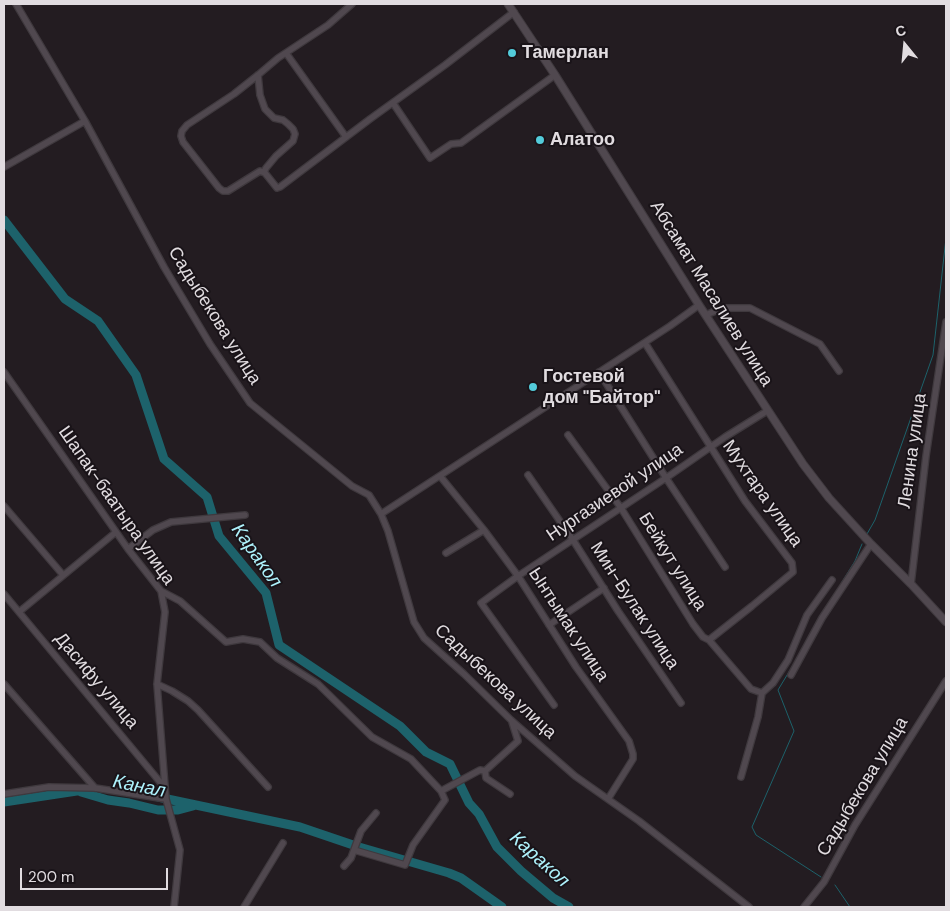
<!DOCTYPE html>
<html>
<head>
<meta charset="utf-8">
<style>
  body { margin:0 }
  #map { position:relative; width:950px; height:911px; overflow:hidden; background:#231c21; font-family:"DM Sans",sans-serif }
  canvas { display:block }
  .frame { position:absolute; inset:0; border:5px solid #e1dce0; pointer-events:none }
  .north { position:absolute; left:880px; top:20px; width:50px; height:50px; -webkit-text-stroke:4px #191318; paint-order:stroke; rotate:343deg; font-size:14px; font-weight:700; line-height:20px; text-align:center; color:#e1dce0 }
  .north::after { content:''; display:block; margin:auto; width:18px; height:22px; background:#e1dce0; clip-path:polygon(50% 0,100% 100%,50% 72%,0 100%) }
  .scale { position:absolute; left:20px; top:868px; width:148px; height:22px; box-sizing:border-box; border:2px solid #e1dce0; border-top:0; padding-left:6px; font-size:15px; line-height:18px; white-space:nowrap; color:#e1dce0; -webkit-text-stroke:4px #191318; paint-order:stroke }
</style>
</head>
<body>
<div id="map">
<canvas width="950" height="911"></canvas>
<div class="frame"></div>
<div class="north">С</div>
<div class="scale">200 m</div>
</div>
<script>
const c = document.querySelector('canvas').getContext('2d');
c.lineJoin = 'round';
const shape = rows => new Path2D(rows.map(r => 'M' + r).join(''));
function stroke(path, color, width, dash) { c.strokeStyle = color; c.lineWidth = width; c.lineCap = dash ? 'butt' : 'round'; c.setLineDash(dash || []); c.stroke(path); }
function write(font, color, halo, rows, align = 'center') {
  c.font = font + ' "DM Sans",sans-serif'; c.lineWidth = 4; c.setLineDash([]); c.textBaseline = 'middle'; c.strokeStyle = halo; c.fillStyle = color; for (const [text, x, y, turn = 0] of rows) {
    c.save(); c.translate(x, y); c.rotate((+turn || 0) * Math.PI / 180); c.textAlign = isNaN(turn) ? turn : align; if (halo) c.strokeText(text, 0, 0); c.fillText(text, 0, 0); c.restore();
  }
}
stroke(shape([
  [867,534,875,520,933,355,946,238],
  [842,582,855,561,862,544],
  [798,657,778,690,794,731,752,827,756,835,821,877],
  [835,885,850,907]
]), '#1d626b', 1);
stroke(shape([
  [4,220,65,299,98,321,136,375,164,459,207,497,219,536,266,593,279,645,400,726,426,752,450,764,469,803,479,814,497,847,521,871,553,898,569,907],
  [81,792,108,800,129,803,158,810,178,810,193,806],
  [158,797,300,827,359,847,449,873,461,878,502,907],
  [4,802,90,789]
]), '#1d626b', 9);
const minor = shape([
  [16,4,85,121,164,267,210,344,250,403,352,486,369,495,381,514,388,531,414,622,424,638,464,674,511,720,575,776,639,821,749,907],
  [352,4,328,25,278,58,258,75,234,94,187,125,182,131,181,136,183,142,219,188,223,191,228,191,260,171,265,173,277,188,280,187,370,119,445,65,514,12],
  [286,53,346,137],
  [258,75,260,95,265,109,274,118,283,120,288,124,293,129,295,134,293,141,276,156,266,168,264,172],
  [393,103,430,158,451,144,461,143,555,75],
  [4,167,85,121],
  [706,315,722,308,750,308,820,344,839,371],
  [645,343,745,501,792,563,793,572,752,606,709,640],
  [4,372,128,549,161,591,165,612,157,684,166,799,180,850,174,907],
  [599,372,666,478,725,567],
  [568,435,621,508,693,624,703,637,709,640,751,689,762,693],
  [528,475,573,540,618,611,681,703],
  [440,476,484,530,518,576,576,667,629,741,633,754,633,759,608,799],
  [4,506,63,575],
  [381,514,670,326,699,305],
  [128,549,153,530,171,522,245,515],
  [446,553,484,530],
  [911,584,926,456,946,322],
  [161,591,180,601,226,642,243,639,260,642,277,658,318,684,372,737,411,759,441,791,445,800,413,845,405,865,354,850],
  [4,594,165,788],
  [19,612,116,532],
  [549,625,604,588],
  [791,675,822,618,871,544],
  [4,684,95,788],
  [157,684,172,691,188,701,198,710,268,787],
  [554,705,481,603,518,576,666,478,725,437,767,411],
  [485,771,486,778,510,794],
  [741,777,758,717,762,693,773,683,788,660,807,615,832,580],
  [441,791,480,770,485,771,518,741,512,722],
  [4,794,49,787,95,788,166,799],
  [344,866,351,858,361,831,376,813],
  [244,907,283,843],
  [804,907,824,882,855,825,946,681]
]);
const tertiary = shape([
  [508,4,555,75,699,305,803,464,829,498,871,544,911,584,946,622]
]);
stroke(minor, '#3f393e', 8);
stroke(tertiary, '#3f393e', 9);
stroke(minor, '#50484f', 5.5);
stroke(tertiary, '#50484f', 7);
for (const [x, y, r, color] of [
  [512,53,5,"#53cbda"],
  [540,140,5,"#53cbda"],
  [533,387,5,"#53cbda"]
]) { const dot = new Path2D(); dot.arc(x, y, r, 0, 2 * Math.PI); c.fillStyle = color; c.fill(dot); stroke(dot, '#191318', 2); }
write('bold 18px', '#e1dce0', '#191318', [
  ["Тамерлан",522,53],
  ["Алатоо",550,140],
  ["Гостевой",543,377],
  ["дом \"Байтор\"",543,398]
], 'left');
write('18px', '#e1dce0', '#191318', [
  ["Абсамат Масалиев улица",711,294,58],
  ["Садыбекова улица",214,316,58],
  ["Ленина улица",913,451,-82],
  ["Нургазиевой улица",615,493,-34],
  ["Мухтара улица",762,494,55],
  ["Шапак-баатыра улица",116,506,55],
  ["Бейкут улица",672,562,58],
  ["Мин-Булак улица",634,606,57],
  ["Ынтымак улица",568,625,57],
  ["Дасифу улица",96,681,50],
  ["Садыбекова улица",495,682,43],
  ["Садыбекова улица",863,787,-59]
]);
write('italic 19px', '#aef2fc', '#191318', [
  ["Каракол",256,556,55],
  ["Канал",139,787,11],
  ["Каракол",539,860,42]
]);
</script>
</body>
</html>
